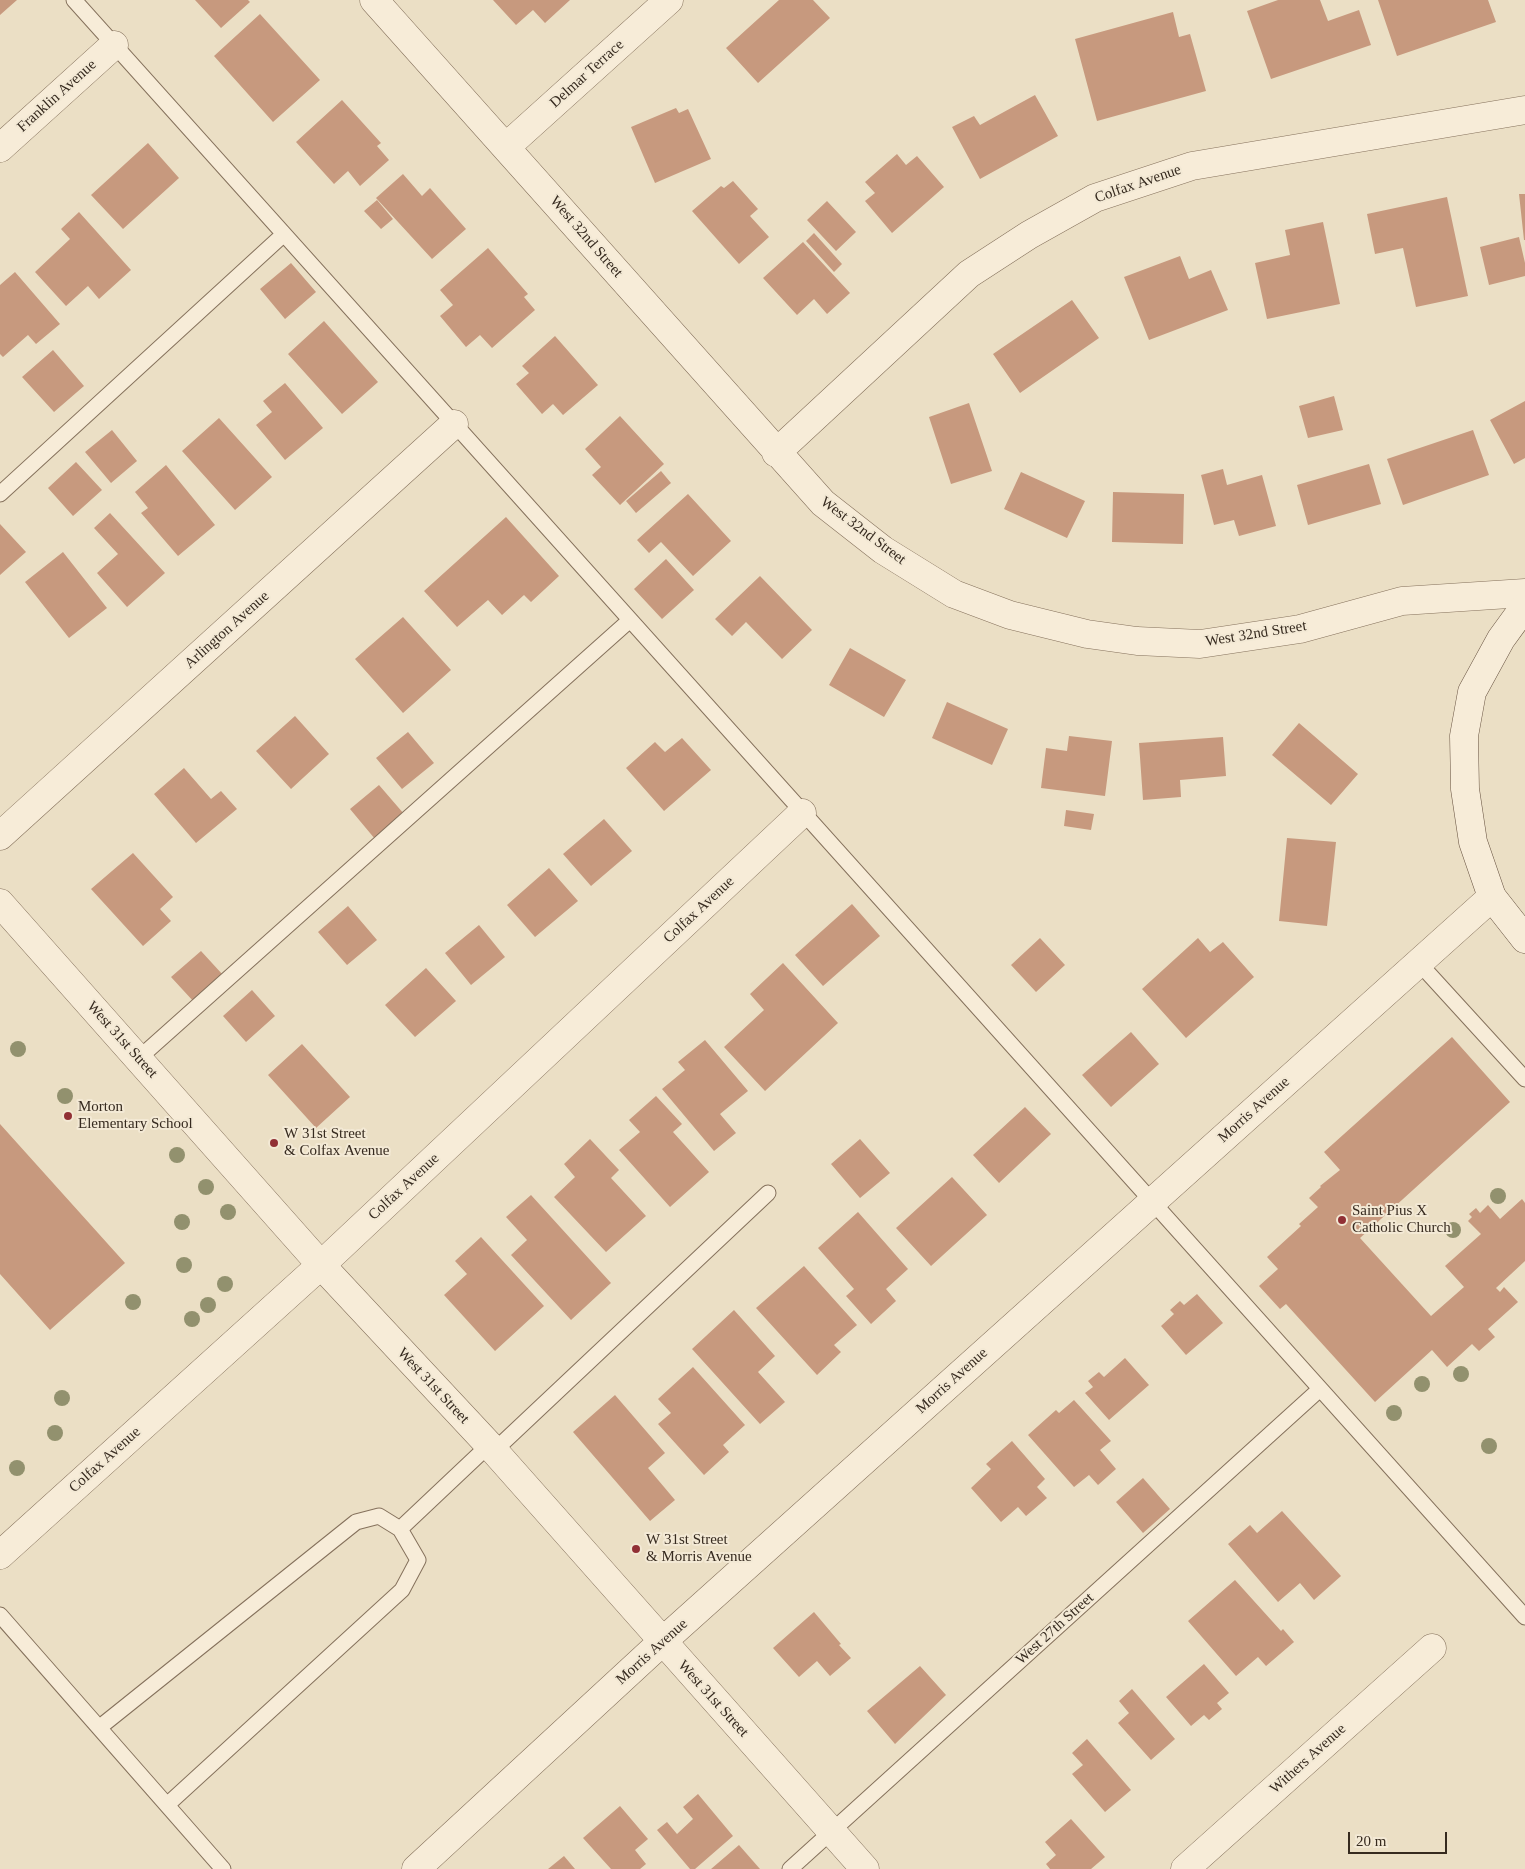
<!DOCTYPE html>
<html>
<head>
<meta charset="utf-8">
<style>
  body { margin:0 }
  #map { position:relative; width:1525px; height:1869px; overflow:hidden; background:#ebdfc5; font-family:Georgia,serif }
  canvas { display:block }
  .scale { position:absolute; left:1348px; top:1832px; width:99px; height:22px; box-sizing:border-box; border:2px solid #362a1f; border-top:0; padding-left:6px; font-size:15px; line-height:18px; white-space:nowrap; color:#362a1f; -webkit-text-stroke:4px #f3e9d5; paint-order:stroke }
</style>
</head>
<body>
<div id="map">
<canvas width="1525" height="1869"></canvas>
<div class="scale">20 m</div>
</div>
<script>
const c = document.querySelector('canvas').getContext('2d');
c.lineJoin = 'round';
function paint(path, color) { c.fillStyle = color; c.fill(path, 'evenodd'); }
const shape = rows => new Path2D(rows.map(r => 'M' + r).join(''));
function stroke(path, color, width, dash) { c.strokeStyle = color; c.lineWidth = width; c.lineCap = dash ? 'butt' : 'round'; c.setLineDash(dash || []); c.stroke(path); }
function write(font, color, halo, rows, align = 'center') {
  c.font = font + ' Georgia,serif'; c.lineWidth = 4; c.setLineDash([]); c.textBaseline = 'middle'; c.strokeStyle = halo; c.fillStyle = color; for (const [text, x, y, turn = 0] of rows) {
    c.save(); c.translate(x, y); c.rotate((+turn || 0) * Math.PI / 180); c.textAlign = isNaN(turn) ? turn : align; if (halo) c.strokeText(text, 0, 0); c.fillText(text, 0, 0); c.restore();
  }
}
paint(shape([
  [0,0,17,0,0,15],
  [195,0,248,0,250,2,221,28],
  [493,0,570,0,545,23,533,10,516,25],
  [779,0,813,0,830,18,758,83,726,48],
  [1278,0,1320,0,1328,21,1359,10,1371,45,1271,79,1247,11],
  [1378,0,1488,0,1496,22,1397,56],
  [1173,12,1179,37,1190,34,1206,91,1097,121,1075,39],
  [260,14,320,80,273,122,214,56],
  [1035,95,1058,136,980,179,952,127,974,116,980,125],
  [342,100,381,143,377,146,389,160,360,186,348,171,334,184,296,142],
  [676,108,679,113,688,109,711,159,655,183,631,127],
  [148,143,179,178,123,229,91,195],
  [897,154,906,165,917,156,944,187,892,233,865,201,875,193,865,182],
  [403,174,422,196,430,188,466,229,432,259,376,198],
  [733,181,758,209,750,216,769,237,739,264,692,211,721,186,724,188],
  [1519,194,1525,194,1525,240,1524,240],
  [1447,197,1468,296,1416,307,1403,248,1375,254,1367,214],
  [377,200,393,219,381,229,364,211],
  [827,201,856,232,836,251,807,220],
  [79,212,131,270,99,299,88,286,66,306,35,272,70,239,61,229],
  [1323,222,1340,304,1267,319,1255,263,1290,255,1285,230],
  [814,233,842,264,834,272,806,241],
  [1519,237,1525,263,1525,276,1489,285,1480,247],
  [803,242,850,293,827,314,814,299,797,315,763,278],
  [488,248,528,294,524,297,535,310,492,348,480,335,466,347,440,316,453,305,440,290],
  [1180,256,1189,279,1211,270,1228,310,1149,340,1124,277],
  [291,263,316,292,285,319,260,289],
  [15,272,60,324,36,344,28,335,3,357,0,354,0,285],
  [1072,300,1099,338,1020,393,993,354],
  [324,321,378,382,342,414,288,354],
  [555,336,598,385,563,415,553,404,542,414,516,384,529,373,522,366],
  [53,350,84,386,54,412,22,377],
  [285,383,323,428,285,460,256,425,272,412,263,401],
  [1334,396,1343,430,1308,438,1299,406],
  [1525,401,1525,458,1514,464,1490,420],
  [969,403,992,471,951,484,929,417],
  [620,416,664,464,620,505,592,475,601,467,585,449],
  [219,418,272,477,235,510,182,451],
  [112,430,137,461,111,483,85,452],
  [1473,430,1489,475,1403,505,1387,459],
  [76,462,102,490,73,516,48,488],
  [1369,464,1381,504,1308,525,1297,485],
  [166,465,215,525,178,556,141,513,148,508,135,492],
  [1223,469,1227,485,1262,475,1276,526,1239,536,1234,520,1214,525,1201,475],
  [661,471,671,483,636,513,626,501],
  [1021,472,1085,501,1067,538,1004,509],
  [1113,492,1184,494,1183,544,1112,542],
  [688,494,731,541,693,576,661,542,649,553,637,540],
  [110,513,165,573,127,607,97,573,118,554,94,528],
  [506,517,559,576,531,602,524,595,502,615,488,600,457,627,424,591],
  [0,524,26,552,0,575],
  [63,552,107,608,69,638,25,582],
  [666,559,694,590,662,619,634,589],
  [760,576,812,630,782,659,746,622,732,636,715,619],
  [403,617,451,670,403,713,355,659],
  [850,648,906,680,884,717,829,685],
  [947,702,1008,729,992,765,932,738],
  [295,716,329,754,291,789,256,751],
  [1299,723,1358,774,1331,805,1272,755],
  [408,732,434,763,402,789,376,758],
  [1069,736,1112,741,1105,796,1041,788,1046,748,1067,751],
  [1223,737,1226,776,1180,780,1181,797,1143,800,1139,743],
  [682,738,711,770,664,811,626,768,655,742,665,752],
  [184,768,211,799,221,791,237,809,196,843,154,794],
  [379,785,404,814,375,839,350,809],
  [1066,810,1094,814,1091,830,1064,826],
  [604,819,632,851,591,886,563,854],
  [1287,838,1336,842,1327,926,1279,921],
  [133,853,173,897,160,909,171,921,143,946,91,889],
  [549,868,578,901,535,937,507,905],
  [852,904,880,936,823,986,795,955],
  [348,906,377,940,347,965,318,932],
  [479,925,505,957,471,985,445,953],
  [1040,938,1065,965,1036,992,1011,965],
  [1198,938,1210,952,1223,942,1254,977,1186,1038,1142,989],
  [201,951,223,975,194,1002,171,977],
  [783,963,838,1023,765,1091,724,1047,764,1010,750,994],
  [426,968,456,1001,415,1037,385,1005],
  [252,990,275,1016,246,1042,223,1016],
  [1131,1032,1159,1064,1111,1107,1082,1075],
  [1452,1037,1510,1102,1360,1238,1431,1316,1464,1287,1445,1266,1481,1234,1468,1221,1472,1217,1469,1214,1476,1208,1480,1213,1488,1205,1500,1219,1522,1199,1525,1203,1525,1261,1496,1288,1500,1292,1504,1287,1518,1302,1488,1329,1495,1337,1479,1351,1472,1344,1447,1367,1432,1350,1375,1402,1286,1304,1280,1309,1259,1286,1278,1269,1267,1257,1301,1226,1299,1224,1318,1207,1309,1198,1321,1187,1320,1186,1340,1170,1324,1152],
  [705,1040,748,1091,720,1114,736,1133,714,1151,662,1089,685,1070,678,1062],
  [302,1044,350,1097,316,1128,268,1075],
  [656,1096,682,1124,673,1132,709,1172,670,1207,619,1150,640,1132,629,1120],
  [1025,1107,1051,1134,999,1183,973,1155],
  [0,1124,125,1263,50,1330,0,1274],
  [590,1139,619,1170,611,1178,646,1216,606,1252,554,1197,575,1177,564,1164],
  [860,1139,890,1173,860,1198,831,1164],
  [952,1177,987,1215,931,1266,896,1228],
  [531,1195,611,1283,571,1320,511,1255,527,1240,506,1217],
  [858,1212,908,1269,886,1289,896,1301,871,1324,846,1296,854,1289,818,1248],
  [481,1237,544,1306,495,1351,444,1295,467,1274,455,1261],
  [804,1266,857,1325,834,1345,841,1352,817,1375,756,1308],
  [1197,1294,1223,1323,1186,1355,1161,1326,1174,1314,1170,1310,1180,1301,1184,1305],
  [734,1310,775,1356,758,1372,785,1402,760,1424,692,1349],
  [1125,1358,1149,1385,1109,1420,1085,1393,1093,1387,1088,1381,1099,1372,1104,1377],
  [693,1367,745,1425,723,1445,729,1452,704,1475,658,1424,671,1413,658,1399],
  [615,1395,665,1453,648,1468,675,1500,650,1521,573,1432],
  [1074,1400,1111,1441,1100,1450,1116,1469,1098,1485,1089,1475,1074,1487,1028,1435,1056,1410,1059,1413],
  [1012,1441,1045,1479,1037,1487,1047,1498,1026,1516,1018,1507,1001,1522,971,1488,991,1469,986,1464],
  [1143,1478,1170,1509,1143,1533,1116,1502],
  [1282,1511,1341,1576,1314,1600,1300,1583,1278,1602,1228,1544,1250,1525,1257,1533],
  [1235,1580,1281,1631,1283,1629,1294,1642,1266,1666,1258,1657,1236,1676,1188,1621],
  [814,1612,841,1644,839,1645,851,1658,830,1676,817,1661,799,1677,773,1648],
  [1204,1664,1229,1693,1217,1703,1222,1709,1209,1720,1204,1715,1191,1726,1166,1697],
  [920,1666,946,1695,895,1744,867,1711],
  [1132,1689,1175,1739,1151,1760,1118,1723,1129,1713,1119,1701],
  [1087,1739,1131,1790,1105,1812,1072,1774,1083,1765,1072,1753],
  [698,1794,733,1836,695,1869,690,1869,657,1830,667,1822,677,1834,693,1819,683,1807],
  [620,1806,648,1839,635,1850,646,1864,640,1869,611,1869,583,1838],
  [1071,1819,1105,1857,1091,1869,1050,1869,1046,1864,1056,1855,1045,1842],
  [739,1845,760,1869,711,1869],
  [564,1856,575,1869,548,1869]
]), '#c7997e');
const lane = shape([
  [74,0,1525,1617],
  [0,494,284,234],
  [1419,963,1525,1079],
  [138,1059,630,620],
  [494,1451,768,1193],
  [400,1529,489,1445],
  [0,1615,223,1869],
  [100,1727,356,1522,379,1516,400,1529,418,1560,402,1590,167,1805],
  [790,1869,1320,1389]
]);
const street = shape([
  [374,0,823,503,883,550,954,594,1010,615,1087,634,1137,641,1200,644,1300,629,1402,601,1525,593],
  [506,147,669,0],
  [0,148,114,45],
  [776,453,969,274,1029,235,1095,198,1192,166,1525,110],
  [0,836,454,424],
  [0,903,321,1265,489,1445,865,1869],
  [0,1555,321,1265,802,813],
  [416,1869,663,1641,1492,897],
  [1185,1869,1432,1648]
]);
const secondary = shape([
  [1525,606,1501,639,1472,692,1464,736,1465,789,1473,842,1492,897,1525,939]
]);
stroke(lane, '#85715c', 17);
stroke(street, '#85715c', 29);
stroke(secondary, '#675240', 29);
stroke(lane, '#f7ecd8', 15);
stroke(street, '#f7ecd8', 28);
stroke(secondary, '#f7ecd8', 28);
c.fillStyle = '#92916e';
for (const [x, y] of [
  [18,1049],
  [65,1096],
  [177,1155],
  [206,1187],
  [1498,1196],
  [228,1212],
  [182,1222],
  [1453,1230],
  [184,1265],
  [225,1284],
  [133,1302],
  [208,1305],
  [192,1319],
  [1461,1374],
  [1422,1384],
  [62,1398],
  [1394,1413],
  [55,1433],
  [1489,1446],
  [17,1468]
]) { c.beginPath(); c.arc(x, y, 8, 0, 2 * Math.PI); c.fill(); }
for (const [x, y, r, color] of [
  [68,1116,5,"#913035"],
  [274,1143,5,"#913035"],
  [1342,1220,5,"#913035"],
  [636,1549,5,"#913035"]
]) { const dot = new Path2D(); dot.arc(x, y, r, 0, 2 * Math.PI); c.fillStyle = color; c.fill(dot); stroke(dot, '#f3e9d5', 2); }
write('15px', '#362a1f', '#f3e9d5', [
  ["Delmar Terrace",587,74,-42],
  ["Franklin Avenue",57,96,-42],
  ["Colfax Avenue",1138,184,-19],
  ["West 32nd Street",586,237,49],
  ["West 32nd Street",863,531,37],
  ["Arlington Avenue",227,630,-42],
  ["West 32nd Street",1256,634,-9],
  ["Colfax Avenue",699,910,-43],
  ["West 31st Street",122,1040,48],
  ["Morris Avenue",1254,1110,-42],
  ["Colfax Avenue",404,1187,-43],
  ["Morris Avenue",952,1381,-42],
  ["West 31st Street",433,1386,47],
  ["Colfax Avenue",105,1460,-42],
  ["West 27th Street",1055,1629,-42],
  ["Morris Avenue",652,1652,-42],
  ["West 31st Street",713,1699,48],
  ["Withers Avenue",1308,1759,-42]
]);
write('15px', '#362a1f', '#f3e9d5', [
  ["Morton",78,1107],
  ["Elementary School",78,1124],
  ["W 31st Street",284,1134],
  ["& Colfax Avenue",284,1151],
  ["Saint Pius X",1352,1211],
  ["Catholic Church",1352,1228],
  ["W 31st Street",646,1540],
  ["& Morris Avenue",646,1557]
], 'left');
</script>
</body>
</html>
